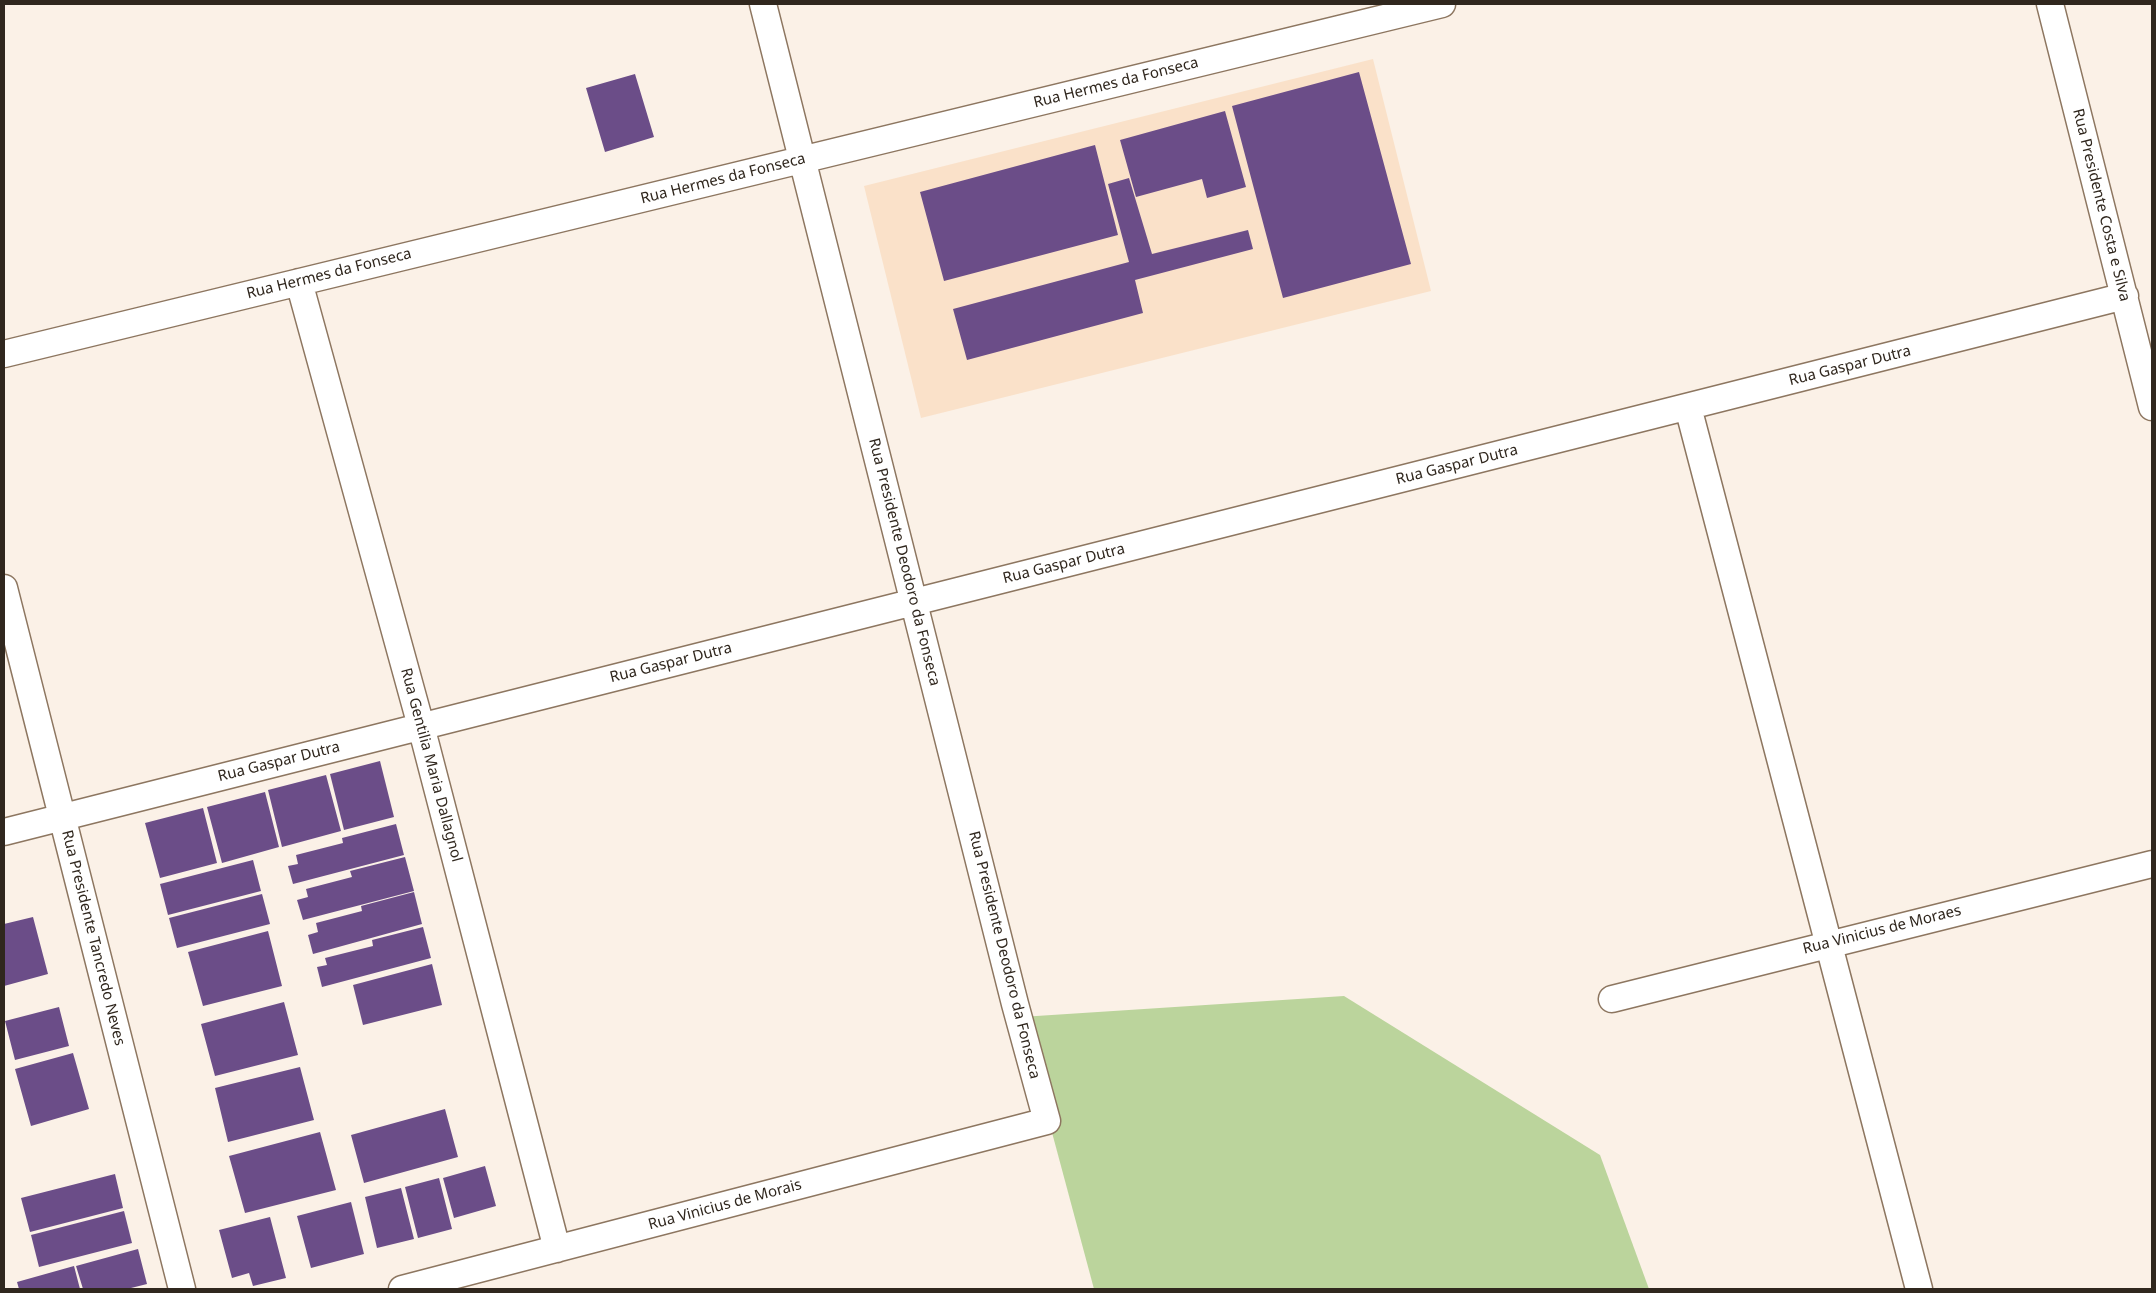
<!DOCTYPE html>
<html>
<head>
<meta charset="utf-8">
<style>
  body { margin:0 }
  #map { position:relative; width:2156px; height:1293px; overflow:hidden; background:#fbf1e7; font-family:"Noto Sans",sans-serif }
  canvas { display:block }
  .frame { position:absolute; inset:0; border:5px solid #30271e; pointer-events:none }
</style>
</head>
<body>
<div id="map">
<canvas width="2156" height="1293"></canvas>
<div class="frame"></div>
</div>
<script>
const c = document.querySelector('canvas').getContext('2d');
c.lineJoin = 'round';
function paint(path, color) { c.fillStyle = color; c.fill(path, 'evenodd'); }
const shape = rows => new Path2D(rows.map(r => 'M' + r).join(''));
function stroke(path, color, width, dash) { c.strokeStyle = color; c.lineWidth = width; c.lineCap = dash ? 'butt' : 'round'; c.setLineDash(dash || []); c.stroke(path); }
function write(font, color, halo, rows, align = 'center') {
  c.font = font + ' "Noto Sans",sans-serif'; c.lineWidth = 5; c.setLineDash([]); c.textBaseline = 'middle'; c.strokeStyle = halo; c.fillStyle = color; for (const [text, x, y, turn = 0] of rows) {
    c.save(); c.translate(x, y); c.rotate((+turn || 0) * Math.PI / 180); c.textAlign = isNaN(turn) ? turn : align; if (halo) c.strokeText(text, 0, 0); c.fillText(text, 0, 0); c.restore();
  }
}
paint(shape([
  [1373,59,1431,291,921,418,864,186]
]), '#fae1c9');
paint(shape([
  [1344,996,1600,1155,1649,1289,1094,1289,1021,1017]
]), '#bbd49c');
paint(shape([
  [1359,72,1411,264,1283,298,1232,106],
  [635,74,654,137,605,152,586,88],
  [1225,111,1246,187,1207,198,1202,179,1136,197,1120,140],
  [1095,145,1118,235,944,281,920,192],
  [1129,178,1152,254,1248,230,1253,249,1135,280,1143,313,967,360,953,309,1129,262,1108,184],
  [380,761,394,817,344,830,330,774],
  [326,775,341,831,282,847,268,790],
  [265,792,279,847,222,863,207,807],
  [203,808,217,863,160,878,145,823],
  [396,824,404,855,293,884,288,866,298,864,296,855,343,843,342,838],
  [405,857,414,891,303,920,297,900,308,897,306,889,352,877,350,871],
  [253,860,261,891,168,915,160,884],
  [414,892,422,924,313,954,308,935,318,932,316,923,362,911,361,906],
  [262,894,270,924,177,948,169,918],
  [33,917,48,974,4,986,4,924],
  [423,927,431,958,322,987,317,967,327,965,325,958,373,946,372,940],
  [268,931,282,986,203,1006,188,952],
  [432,964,442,1005,363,1025,353,985],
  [284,1002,298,1055,215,1076,201,1024],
  [59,1007,69,1046,15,1060,5,1021],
  [73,1053,89,1109,31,1126,15,1069],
  [300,1067,314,1120,228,1142,215,1088],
  [445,1109,458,1157,364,1183,351,1135],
  [320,1132,336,1190,245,1213,229,1156],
  [485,1166,496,1206,454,1218,443,1178],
  [115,1174,123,1208,30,1232,21,1198],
  [439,1178,452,1229,418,1238,405,1187],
  [401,1188,414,1239,377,1248,365,1197],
  [351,1202,364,1254,311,1268,297,1216],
  [124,1211,132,1243,39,1267,31,1235],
  [270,1217,286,1278,253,1286,249,1273,232,1278,219,1230],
  [138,1249,147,1284,127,1289,83,1289,76,1266],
  [74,1266,80,1289,19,1289,17,1282]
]), '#6b4d88');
const street = shape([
  [2050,4,2152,407],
  [299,282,421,726,557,1249],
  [4,354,1442,4],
  [1688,407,1919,1289],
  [4,588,182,1289],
  [4,832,2125,296],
  [1612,999,2152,864],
  [402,1289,1047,1121,1015,1004,763,4]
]);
stroke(street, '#8d7660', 29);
stroke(street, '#fff', 26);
write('15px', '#30271e', '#fff', [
  ["Rua Hermes da Fonseca",1116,83,-14],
  ["Rua Hermes da Fonseca",723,179,-14],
  ["Rua Presidente Costa e Silva",2101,205,76],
  ["Rua Hermes da Fonseca",329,274,-14],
  ["Rua Gaspar Dutra",1850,366,-14],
  ["Rua Gaspar Dutra",1457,465,-14],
  ["Rua Presidente Deodoro da Fonseca",904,562,76],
  ["Rua Gaspar Dutra",1064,564,-14],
  ["Rua Gaspar Dutra",671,663,-14],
  ["Rua Gaspar Dutra",279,762,-14],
  ["Rua Gentilia Maria Dallagnol",431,765,75],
  ["Rua Vinicius de Moraes",1882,930,-14],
  ["Rua Presidente Tancredo Neves",93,938,76],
  ["Rua Presidente Deodoro da Fonseca",1004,955,76],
  ["Rua Vinicius de Morais",725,1205,-15]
]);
</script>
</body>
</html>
